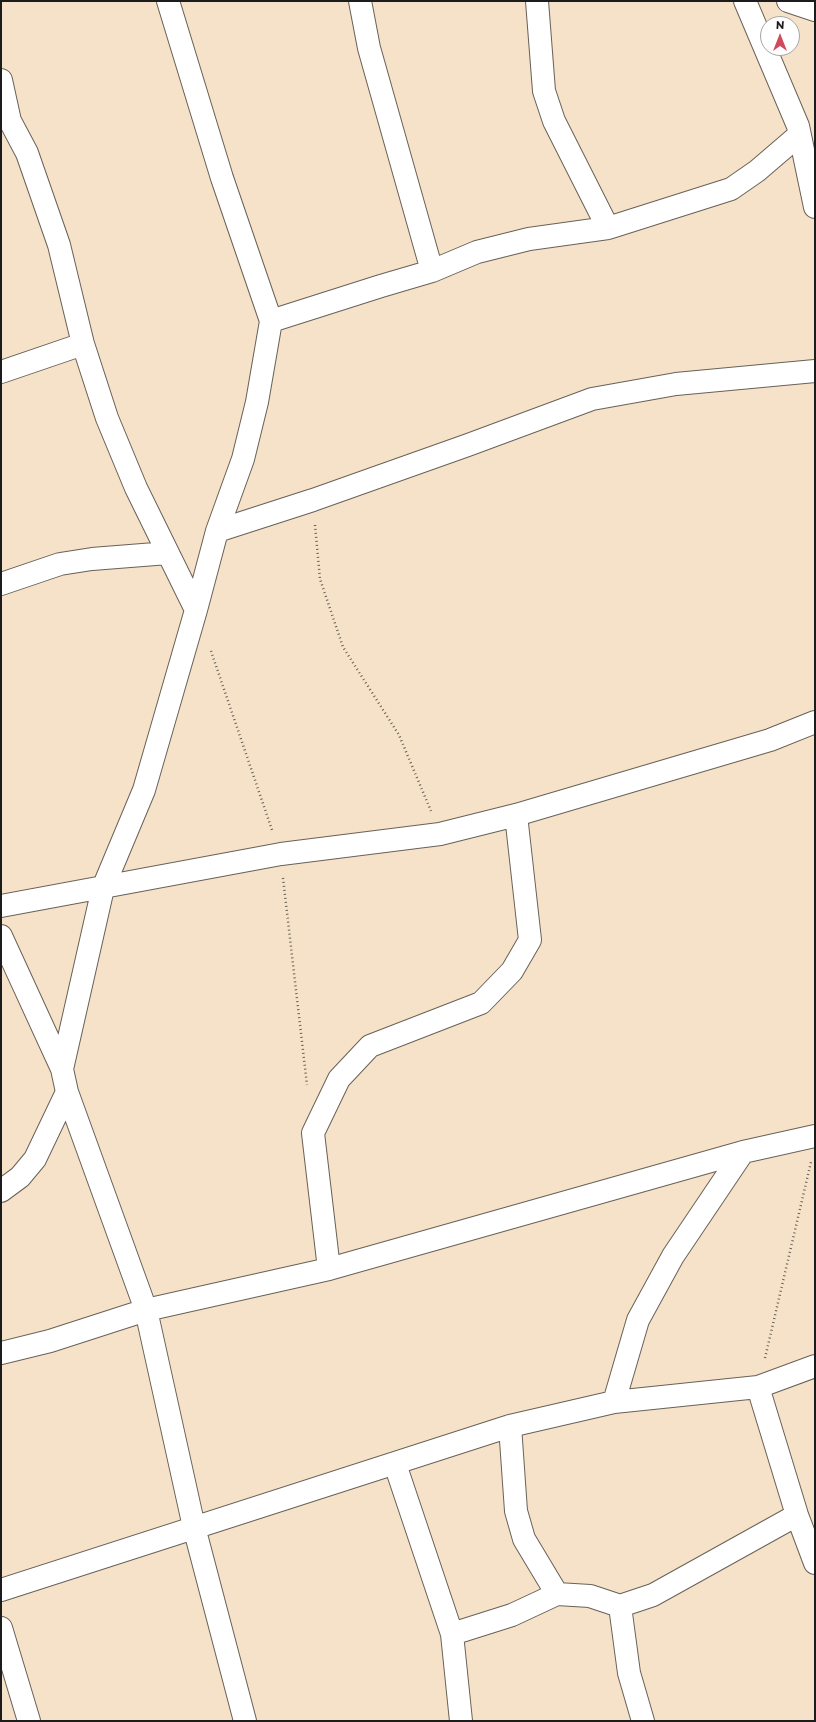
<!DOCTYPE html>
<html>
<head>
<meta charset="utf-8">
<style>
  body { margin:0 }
  #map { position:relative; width:816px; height:1722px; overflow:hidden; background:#f6e2c8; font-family:"Playpen Sans",sans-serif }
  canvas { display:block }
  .frame { position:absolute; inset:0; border:2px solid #1c1c1c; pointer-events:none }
  .north { position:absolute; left:760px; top:16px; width:40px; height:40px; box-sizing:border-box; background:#fff; border:1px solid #a4a4a4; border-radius:50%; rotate:0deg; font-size:11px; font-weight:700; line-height:16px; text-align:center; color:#1c1c1c }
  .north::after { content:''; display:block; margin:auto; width:14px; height:18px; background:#d1495b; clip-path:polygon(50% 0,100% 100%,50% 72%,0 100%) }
</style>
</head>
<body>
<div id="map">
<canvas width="816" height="1722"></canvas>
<div class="frame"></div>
<div class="north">N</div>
</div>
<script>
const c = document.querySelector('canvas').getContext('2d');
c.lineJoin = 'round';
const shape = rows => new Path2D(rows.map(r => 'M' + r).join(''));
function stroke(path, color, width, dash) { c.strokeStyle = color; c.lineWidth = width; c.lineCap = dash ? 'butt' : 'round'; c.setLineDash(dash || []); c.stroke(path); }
const minor = shape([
  [168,1,222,178,271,321,257,402,243,459,217,531,196,610,144,790,103,888,62,1069,67,1092,146,1310,194,1527,245,1721],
  [360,1,369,48,432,271],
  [537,1,544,91,554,121,608,228],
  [745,1,798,126,815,207],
  [788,1,815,10],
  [1,80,10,121,27,153,59,245,83,344],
  [271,321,381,286,432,271,477,252,529,239,608,228,731,189,757,171,799,135],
  [1,372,83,344,107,418,136,488,196,610],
  [217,531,313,500,468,445,592,399,676,384,815,371],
  [1,584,60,564,92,559,168,553],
  [1,906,281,854,440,834,516,815,770,740,815,722],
  [1,936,62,1069],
  [1,1191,20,1177,35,1159,67,1092],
  [329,1269,313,1133,339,1079,370,1046,481,1003,512,971,530,940,516,815],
  [1,1353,50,1341,146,1310,329,1269,743,1152,815,1136],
  [758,1387,797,1515,815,1563],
  [614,1402,758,1387,815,1366],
  [510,1426,516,1511,524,1539,557,1594],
  [395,1464,452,1634,461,1721],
  [1,1590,510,1426,614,1402,638,1320,673,1256,743,1152],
  [620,1606,629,1673,643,1721],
  [1,1628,29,1721],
  [452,1634,512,1615,557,1594,590,1596,620,1606,653,1595,797,1515]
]);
stroke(minor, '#686158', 24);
stroke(shape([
  [315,525,320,579,343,647,399,735,431,811],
  [211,651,272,830],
  [283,878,307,1085],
  [765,1358,811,1162]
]), '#686158', 2.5, [1, 3]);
stroke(minor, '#fff', 22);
</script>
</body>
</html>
